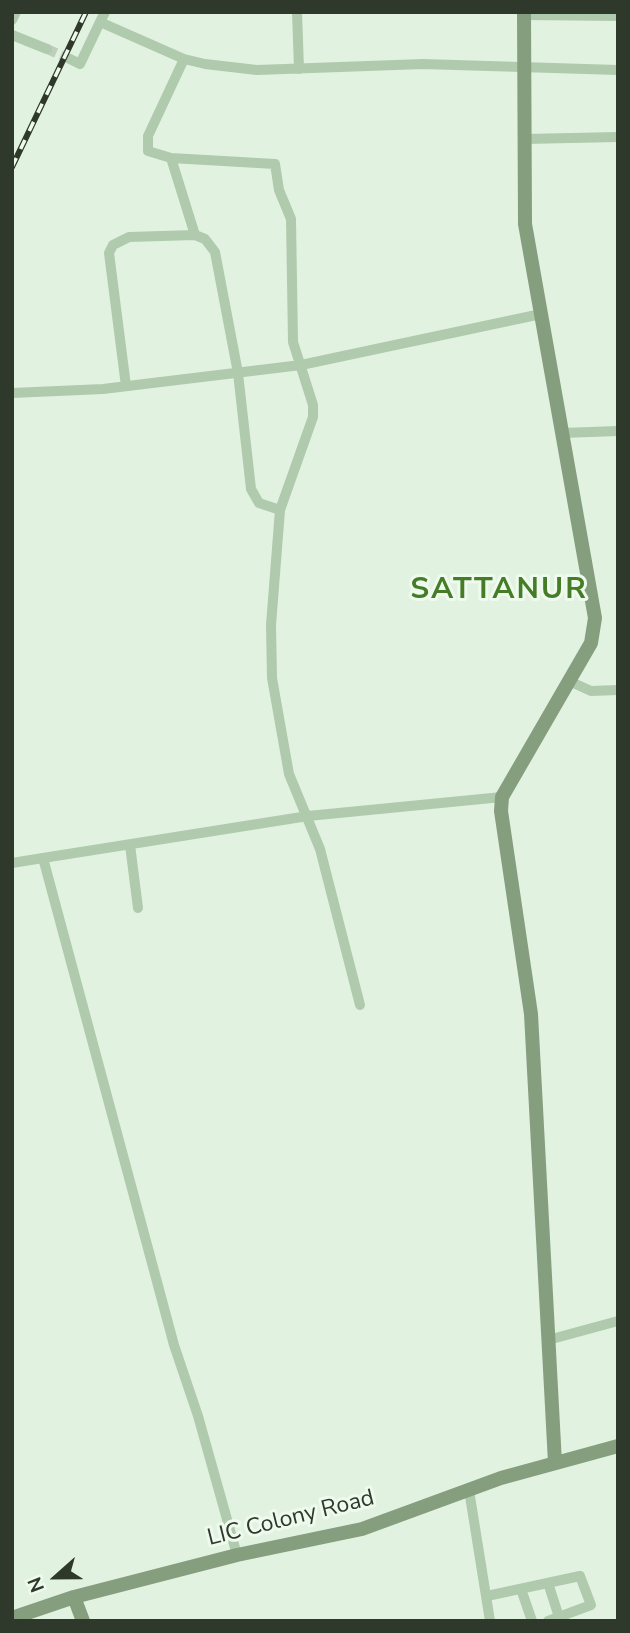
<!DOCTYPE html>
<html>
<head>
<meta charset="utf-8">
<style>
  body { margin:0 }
  #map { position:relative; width:630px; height:1633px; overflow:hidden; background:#e2f2e0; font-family:"Nunito Sans",sans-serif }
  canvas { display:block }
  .frame { position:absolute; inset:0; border:14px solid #2f392b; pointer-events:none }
  .north { position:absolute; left:21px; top:1542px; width:70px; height:70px; -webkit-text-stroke:5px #eefaed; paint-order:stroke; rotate:249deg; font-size:19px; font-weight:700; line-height:28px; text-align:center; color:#2f392b }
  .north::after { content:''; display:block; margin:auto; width:24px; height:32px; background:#2f392b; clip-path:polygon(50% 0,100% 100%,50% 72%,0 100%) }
</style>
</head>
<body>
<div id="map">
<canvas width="630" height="1633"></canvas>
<div class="frame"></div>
<div class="north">N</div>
</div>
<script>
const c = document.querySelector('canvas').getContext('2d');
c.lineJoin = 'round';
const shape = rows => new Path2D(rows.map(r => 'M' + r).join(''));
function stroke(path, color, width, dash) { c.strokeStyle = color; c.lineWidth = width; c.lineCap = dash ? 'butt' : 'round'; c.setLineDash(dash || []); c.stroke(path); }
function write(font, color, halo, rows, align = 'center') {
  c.font = font + ' "Nunito Sans",sans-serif'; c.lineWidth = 6; c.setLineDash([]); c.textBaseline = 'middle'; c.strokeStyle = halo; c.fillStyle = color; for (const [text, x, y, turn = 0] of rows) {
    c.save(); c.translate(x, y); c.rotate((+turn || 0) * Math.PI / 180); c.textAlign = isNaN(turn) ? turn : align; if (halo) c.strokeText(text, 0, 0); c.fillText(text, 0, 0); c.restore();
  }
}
stroke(shape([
  [47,49,70,59]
]), '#becdbc', 10, [10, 5]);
stroke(shape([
  [105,12,100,22,184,59,205,64,257,70,423,64,618,70],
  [297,12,299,69],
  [524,15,618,16],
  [12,20,16,12],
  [12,35,47,49],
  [70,59,80,64,100,22],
  [184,59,148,136,148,151,171,158,275,164,279,190,291,219,293,342,313,405,313,417,280,510,271,625,272,678,289,774,320,849,360,1005],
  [525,139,618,137],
  [171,158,195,235],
  [126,386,109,253,113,245,129,237,195,235,205,239,215,252,238,373,251,489,259,503,280,510],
  [12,393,103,389,301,365,541,314],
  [562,433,618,431],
  [569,681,591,691,618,690],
  [130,845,138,908],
  [12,863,43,858],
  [548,1340,618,1321],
  [469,1490,490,1621],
  [237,1555,198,1416,174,1345,43,858,308,816,502,797],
  [548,1583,559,1617],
  [521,1589,532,1621],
  [487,1596,580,1576,591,1605,548,1621]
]), '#b0caad', 10);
stroke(shape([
  [524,12,525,224,595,618,591,643,502,797,501,811,531,1014,555,1463],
  [74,1597,83,1621],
  [12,1618,74,1597,237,1555,362,1529,501,1478,618,1446]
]), '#859e7e', 14);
const rail = shape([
  [12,167,86,12]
]);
stroke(rail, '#2f392b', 6);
stroke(rail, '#eefaed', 3.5, [10]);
write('23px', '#2f392b', '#eefaed', [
  ["LIC Colony Road",291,1519,-14]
]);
c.letterSpacing = '2px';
write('bold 30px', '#457d27', '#eefaed', [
  ["SATTANUR",499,591]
]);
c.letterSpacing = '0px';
</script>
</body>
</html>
